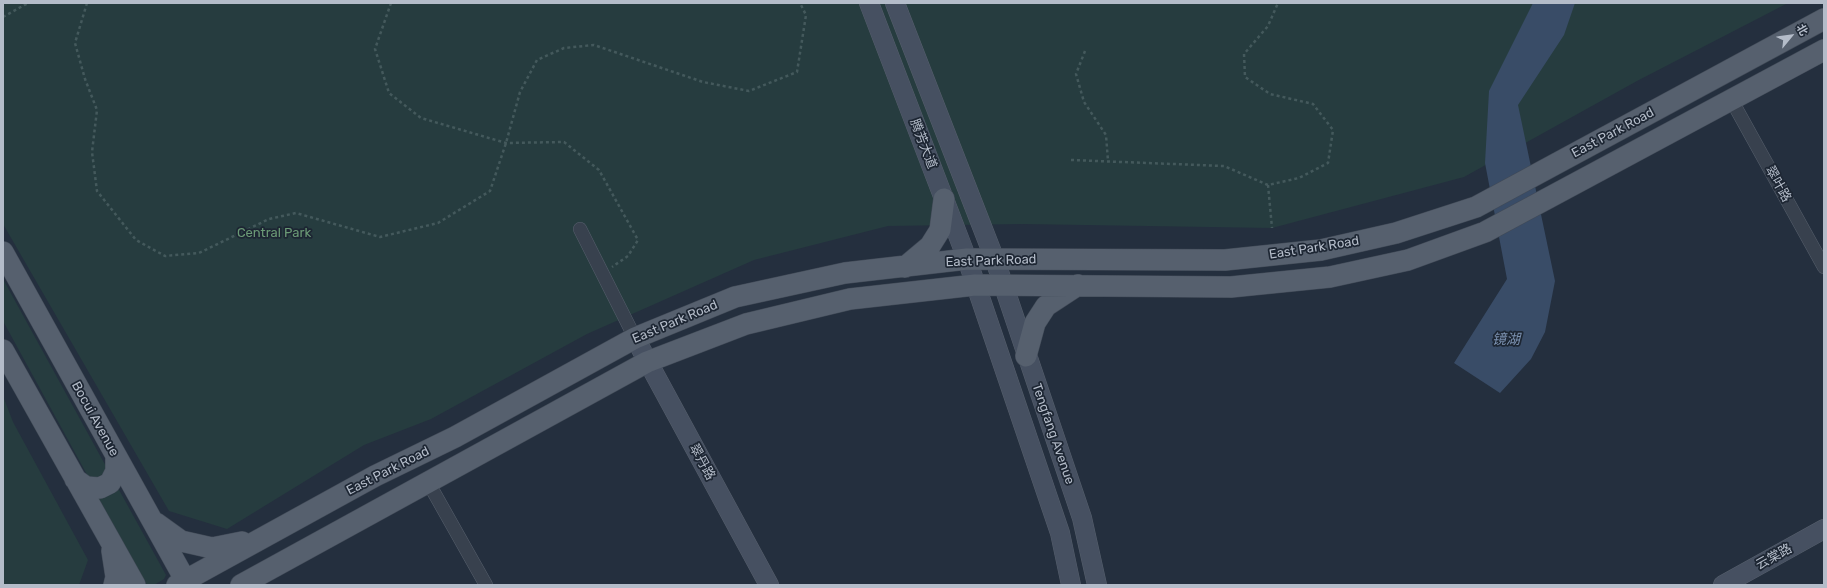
<!DOCTYPE html>
<html>
<head>
<meta charset="utf-8">
<style>
  body { margin:0 }
  #map { position:relative; width:1827px; height:588px; overflow:hidden; background:#242f3e; font-family:Rubik,"Noto Sans SC",sans-serif }
  canvas { display:block }
  .frame { position:absolute; inset:0; border:4px solid #b4bcc9; pointer-events:none }
  .north { position:absolute; left:1771px; top:16px; width:40px; height:40px; -webkit-text-stroke:3px #1d2633; paint-order:stroke; rotate:61deg; font-size:11px; font-weight:700; line-height:16px; text-align:center; color:#b4bcc9 }
  .north::after { content:''; display:block; margin:auto; width:14px; height:18px; background:#b4bcc9; clip-path:polygon(50% 0,100% 100%,50% 72%,0 100%) }
</style>
</head>
<body>
<div id="map">
<canvas width="1827" height="588"></canvas>
<div class="frame"></div>
<div class="north">北</div>
</div>
<script>
const c = document.querySelector('canvas').getContext('2d');
c.lineJoin = 'round';
function paint(path, color) { c.fillStyle = color; c.fill(path, 'evenodd'); }
const shape = rows => new Path2D(rows.map(r => 'M' + r).join(''));
function stroke(path, color, width, dash) { c.strokeStyle = color; c.lineWidth = width; c.lineCap = dash ? 'butt' : 'round'; c.setLineDash(dash || []); c.stroke(path); }
function write(font, color, halo, rows, align = 'center') {
  c.font = font + ' Rubik,"Noto Sans SC",sans-serif'; c.lineWidth = 3.5; c.setLineDash([]); c.textBaseline = 'middle'; c.strokeStyle = halo; c.fillStyle = color; for (const [text, x, y, turn = 0] of rows) {
    c.save(); c.translate(x, y); c.rotate((+turn || 0) * Math.PI / 180); c.textAlign = isNaN(turn) ? turn : align; if (halo) c.strokeText(text, 0, 0); c.fillText(text, 0, 0); c.restore();
  }
}
paint(shape([
  [3,3,1788,3,1637,81,1464,177,1272,228,1022,224,888,226,754,260,587,334,431,419,364,445,227,529,169,511,3,224],
  [3,279,108,470,106,478,90,480,3,321],
  [3,396,13,422,88,560,79,585,3,585],
  [118,488,166,575,164,579,154,585,147,585,99,499,101,495]
]), '#263c3f');
paint(shape([
  [1533,3,1575,3,1564,35,1518,105,1555,281,1545,332,1531,359,1500,393,1454,363,1507,279,1485,163,1489,91]
]), '#394c67');
const street = shape([
  [1732,101,1824,267],
  [580,229,635,338],
  [428,482,486,585]
]);
const secondary = shape([
  [869,3,967,259,1060,533,1071,585],
  [895,3,995,260,1082,518,1097,585],
  [635,338,769,585],
  [1723,585,1824,529]
]);
const primary = shape([
  [3,252,188,585],
  [905,267,930,246,940,230,944,199],
  [3,350,135,585],
  [1026,356,1035,323,1046,306,1078,285],
  [75,479,86,487,100,488,110,483,116,471,116,456],
  [156,523,181,541,212,548,242,542],
  [112,551,116,577,114,585],
  [177,585,375,476,455,437,635,338,735,297,845,273,967,259,1225,260,1321,250,1396,233,1476,207,1824,19],
  [241,585,647,362,746,324,850,299,975,285,1231,287,1330,277,1408,260,1485,232,1824,50]
]);
stroke(street, '#565f6c', 14);
stroke(secondary, '#565f6c', 20);
stroke(primary, '#414a57', 22);
stroke(shape([
  [87,3,75,43,85,79,97,110,92,152,97,191,136,240,165,256,199,253,269,219,296,213,380,237,438,223,490,191,506,143,520,92,537,60,564,48,594,45,703,82,749,91,797,72,806,15,800,3],
  [391,3,375,49,389,93,421,118,506,143,564,142,599,170,638,240,628,256,612,267],
  [3,17,28,3],
  [1085,51,1076,74,1084,102,1106,135,1108,161],
  [1071,160,1224,166,1268,185,1299,178,1328,163,1333,130,1313,104,1270,94,1245,77,1244,54,1268,26,1278,3],
  [1268,185,1272,228]
]), '#44595c', 2.5, [3, 3]);
stroke(street, '#38414e', 13);
stroke(secondary, '#465061', 19);
stroke(primary, '#56606e', 21);
write('13px', '#b4bcc9', '#1d2633', [
  ["East Park Road",1613,133,-28],
  ["腾芳大道",923,144,69],
  ["翠叶路",1778,184,61],
  ["East Park Road",1314,248,-9],
  ["East Park Road",991,261,-2],
  ["East Park Road",675,322,-23],
  ["Bocui Avenue",95,419,61],
  ["Tengfang Avenue",1053,434,71],
  ["翠丹路",702,462,61],
  ["East Park Road",388,471,-27],
  ["云棠路",1774,557,-29]
]);
write('13px', '#6b9a76', '#1d2633', [
  ["Central Park",274,233]
]);
write('italic 14px', '#7c92b1', '#1d2633', [
  ["镜湖",1506,340]
]);
</script>
</body>
</html>
